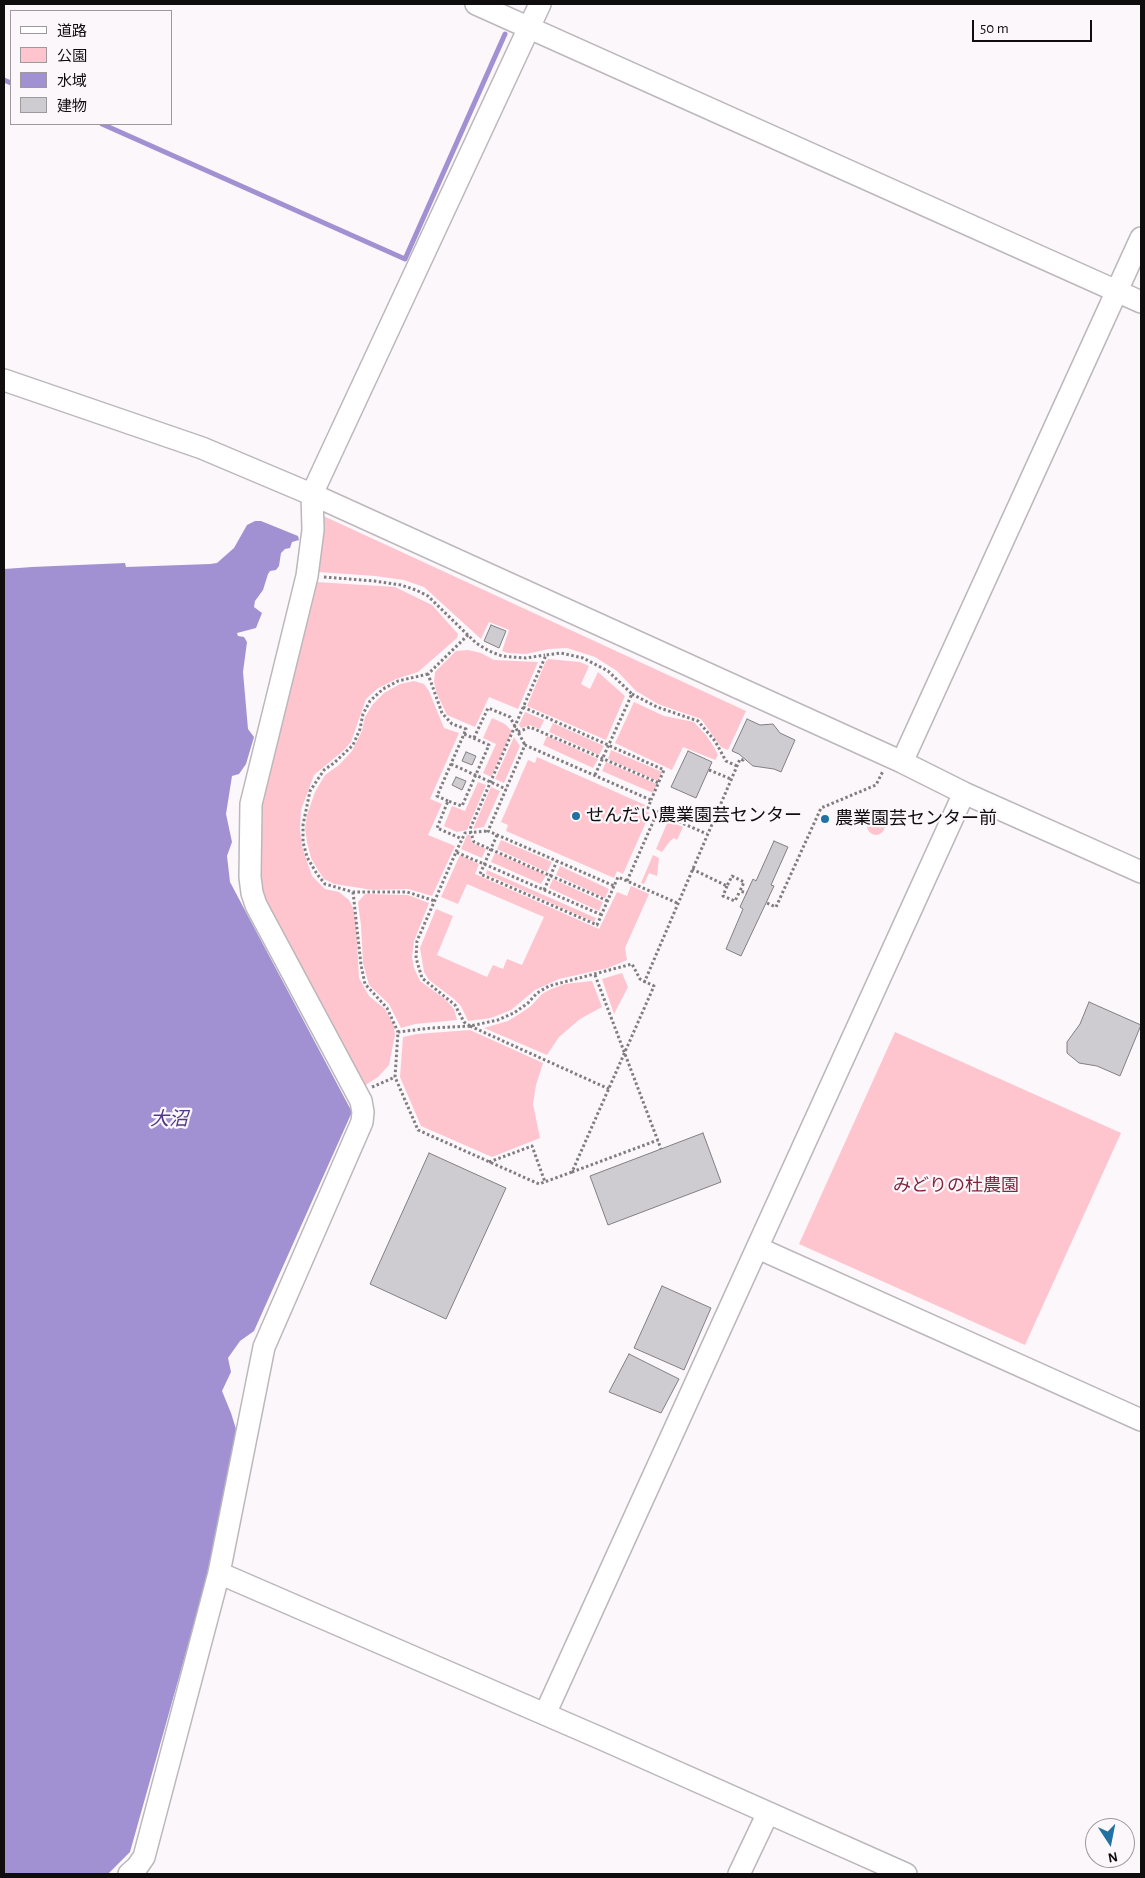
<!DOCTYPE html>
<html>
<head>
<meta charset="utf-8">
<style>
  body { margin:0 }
  #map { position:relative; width:1145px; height:1878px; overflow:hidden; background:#fcf7fb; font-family:"Alegreya Sans","Noto Sans JP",sans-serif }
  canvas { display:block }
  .frame { position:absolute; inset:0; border:5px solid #0f0d0e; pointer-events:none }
  .legend { position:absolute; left:10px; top:10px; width:162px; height:115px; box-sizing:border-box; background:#fcf7fb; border:1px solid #9d999c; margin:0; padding:6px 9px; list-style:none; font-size:15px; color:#0f0d0e }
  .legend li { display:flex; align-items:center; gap:10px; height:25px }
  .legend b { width:25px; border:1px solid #9d999c }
  .north { position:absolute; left:1085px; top:1818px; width:50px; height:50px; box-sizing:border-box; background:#fcf7fb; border:1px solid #9d999c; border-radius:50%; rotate:169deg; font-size:14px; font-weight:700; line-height:20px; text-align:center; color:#0f0d0e }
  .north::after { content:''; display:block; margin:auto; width:18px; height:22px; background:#2172a3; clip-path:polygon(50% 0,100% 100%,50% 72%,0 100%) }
  .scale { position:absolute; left:972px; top:20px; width:120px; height:22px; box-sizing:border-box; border:2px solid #0f0d0e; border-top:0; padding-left:6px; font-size:15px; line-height:18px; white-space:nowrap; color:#0f0d0e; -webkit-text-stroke:4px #fcf7fb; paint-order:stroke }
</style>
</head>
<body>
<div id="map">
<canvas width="1145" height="1878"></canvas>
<div class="frame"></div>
<ul class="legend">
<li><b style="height:6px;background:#fff"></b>道路</li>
<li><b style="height:14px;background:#fec5ce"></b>公園</li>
<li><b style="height:14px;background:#a291d2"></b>水域</li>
<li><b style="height:14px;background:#cfccd1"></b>建物</li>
</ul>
<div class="north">N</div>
<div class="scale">50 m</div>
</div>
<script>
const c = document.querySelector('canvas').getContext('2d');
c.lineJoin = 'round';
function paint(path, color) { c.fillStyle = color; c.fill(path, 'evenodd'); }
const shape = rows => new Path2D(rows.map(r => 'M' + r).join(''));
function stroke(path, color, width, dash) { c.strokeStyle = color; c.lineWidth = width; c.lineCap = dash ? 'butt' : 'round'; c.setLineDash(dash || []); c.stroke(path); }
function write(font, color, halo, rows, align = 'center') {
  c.font = font + ' "Alegreya Sans","Noto Sans JP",sans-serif'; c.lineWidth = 4.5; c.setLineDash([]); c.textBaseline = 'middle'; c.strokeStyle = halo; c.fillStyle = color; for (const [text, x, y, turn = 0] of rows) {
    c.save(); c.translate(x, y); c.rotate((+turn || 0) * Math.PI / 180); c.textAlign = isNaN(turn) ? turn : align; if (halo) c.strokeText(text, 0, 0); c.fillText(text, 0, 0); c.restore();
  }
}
paint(shape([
  [317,513,746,711,728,750,721,747,701,719,658,704,636,691,617,671,595,657,567,648,549,649,526,654,508,653,502,651,509,630,489,622,481,639,424,587,404,580,375,576,319,572,316,565],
  [316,582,395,587,432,605,458,634,457,638,418,672,396,679,377,689,366,699,351,742,344,750,314,775,301,810,300,829,302,847,312,876,325,889,339,892,349,900,353,908,356,922,359,978,369,996,385,1009,394,1026,395,1035,389,1065,378,1077,364,1086,260,900,256,805],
  [468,650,481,653,494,660,538,662,518,709,489,697,475,727,447,715,437,694,434,682,435,672,456,651],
  [548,659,580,662,589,666,581,684,590,689,598,672,625,696,606,740,527,706,545,663],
  [414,681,424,684,429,691,444,728,459,733,430,799,442,804,428,835,455,846,432,896,408,889,373,890,334,884,324,879,318,870,311,858,307,842,305,828,307,815,315,792,325,775,339,765,352,751,362,731,365,717,373,704,384,693,400,684],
  [634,702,664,716,694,722,706,735,714,747,718,755,715,760,683,747,672,770,615,743],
  [525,712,544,720,540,729,530,725,521,728,519,725],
  [492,718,505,724,512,731,491,777,483,773,496,744,483,738],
  [553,723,604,746,599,755,549,732],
  [547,736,598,759,593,768,543,745],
  [514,737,520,746,504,783,495,779],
  [611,750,662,772,658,781,608,759],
  [537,757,645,805,643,810,650,813,623,874,617,871,614,878,506,831,508,825,501,822,528,760,535,763],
  [606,762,657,784,653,793,602,771],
  [478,782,486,785,467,830,457,832,444,826,452,806,465,811],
  [491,787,500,791,484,827,473,829],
  '867 826a9 9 0 1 1 18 0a9 9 0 1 1-18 0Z',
  [668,821,683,827,677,840,674,838,670,841,662,852,656,849],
  [467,835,470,835,472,843,486,849,482,858,461,849],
  [501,840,552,862,547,872,497,849],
  [495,853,546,875,541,884,491,862],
  [460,855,479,864,475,874,599,929,617,892,627,896,631,886,649,894,625,948,627,960,608,968,559,979,535,990,511,1010,491,1018,468,1021,461,1006,454,999,429,980,424,972,420,948,436,909,453,916,437,955,487,977,493,965,503,969,507,959,522,965,544,917,467,884,458,904,441,897],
  [653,855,659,858,657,876,649,873,644,884,641,883],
  [560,866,609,889,605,898,556,875],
  [487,870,596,918,594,922,486,874],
  [553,879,603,902,599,911,549,888],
  [365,894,408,895,429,903,414,941,412,957,414,968,420,981,445,999,454,1009,457,1020,415,1024,401,1028,389,1004,369,985,363,963,361,925,359,911,358,902],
  [622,973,628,987,614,1014,602,979],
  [592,981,602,1007,580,1019,559,1037,547,1055,484,1028,508,1021,521,1013,531,1006,542,994,551,989,565,984],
  [470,1030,543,1063,536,1085,533,1104,540,1138,492,1157,421,1126,400,1077,403,1037,417,1034],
  [895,1032,1121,1133,1025,1345,799,1244]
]), '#fec5ce');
paint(shape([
  [255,521,261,521,298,536,299,540,292,542,290,548,285,549,281,553,279,566,276,570,270,571,268,574,263,590,255,601,254,607,262,613,256,628,237,633,238,636,244,637,247,642,243,672,248,729,254,737,246,764,239,774,232,776,226,814,232,842,227,856,230,882,352,1112,254,1331,240,1341,228,1358,231,1372,222,1391,231,1413,236,1429,211,1563,130,1852,108,1874,4,1874,4,569,32,567,125,563,126,567,210,564,217,563,234,548,247,525]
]), '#a291d2');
stroke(shape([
  [4,80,11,83],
  [102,124,405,259,505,34]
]), '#a291d2', 5);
const building = shape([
  [491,625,506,631,499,648,484,641,491,625],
  [747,719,760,725,773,724,780,733,795,740,781,772,774,769,753,766,739,754,732,751,747,719],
  [688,751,712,762,696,798,671,787,688,751],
  [466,752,476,756,472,765,462,761,466,752],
  [456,777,466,781,462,790,452,785,456,777],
  [774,841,788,847,771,885,774,886,741,956,726,949,743,909,740,907,753,879,756,881,774,841],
  [1089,1002,1141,1025,1120,1076,1097,1066,1079,1063,1067,1053,1067,1042,1080,1024,1089,1002],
  [703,1133,721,1182,608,1225,590,1176,703,1133],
  [429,1153,506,1188,446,1319,370,1284,429,1153],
  [662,1286,711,1308,684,1370,634,1348,662,1286],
  [629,1354,679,1379,661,1413,609,1392,629,1354]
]);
paint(building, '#cfccd1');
stroke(building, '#827f84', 1);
const minor = shape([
  [476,4,1141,302],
  [4,380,202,448,318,497,902,762,964,793,1141,872],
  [902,762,1141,238],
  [758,1248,1141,1420],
  [219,1573,600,1738,906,1874],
  [545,1714,964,793],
  [129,1874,137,1867,144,1857,219,1573,264,1347,362,1122,363,1112,361,1101,256,905,252,893,250,877,251,804,307,576,313,530,312,494,540,4],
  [739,1874,768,1813]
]);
stroke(minor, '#bcb7bb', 24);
stroke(shape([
  [324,577,374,581,401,585,416,590,428,596,476,643,489,651,502,656,512,657,526,658,545,655],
  [428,674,398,681,383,689,370,701,363,714,360,729,353,745,334,763,324,770,310,791,303,825,303,842,307,857,317,874,325,884,353,892,407,892,435,901],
  [632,694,657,707,698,721,715,741,726,761,737,766],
  [523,707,664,770,651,800],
  [518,732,530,727,659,783],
  [464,734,466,729,452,724,442,713,428,674,468,635],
  [474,738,488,708,510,717,525,745],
  [451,764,506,789],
  [709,770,731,779],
  [595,775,632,694,608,671,583,658,561,653,546,655,470,829,471,833,474,842,608,901],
  [448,801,437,796,464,734,489,745,462,806,448,801,437,828,462,839],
  [497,835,480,874,597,925,614,886],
  [456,852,465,833,488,831],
  [692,869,727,886,732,876,744,882,740,891,747,893],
  [627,881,657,813],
  [727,886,723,896,735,901,740,891],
  [544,890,557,861],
  [353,892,361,965,365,984,387,1008,398,1032],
  [677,903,618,877,614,886,488,831,525,745,651,800,648,808,707,834],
  [767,903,776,907,821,808,876,785,883,771],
  [595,975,661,1149],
  [644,983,740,759,743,760,744,758],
  [470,1026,464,1022,455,1005,422,978,416,958,417,941,456,852,602,915],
  [470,1026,431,1028,398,1032,395,1077,418,1130,539,1184,572,1172],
  [372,1087,395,1077],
  [609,1089,470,1026,498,1020,514,1013,528,1003,537,993,549,986,632,964,640,979,654,986,572,1172,658,1140],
  [489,1162,532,1146,545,1182]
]), '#807d7f', 3, [2.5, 2.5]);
stroke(minor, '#fff', 21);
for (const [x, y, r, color] of [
  [576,816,5,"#2172a3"],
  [825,819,5,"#2172a3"]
]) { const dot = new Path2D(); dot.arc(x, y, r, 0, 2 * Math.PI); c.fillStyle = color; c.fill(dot); stroke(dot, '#fcf7fb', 2); }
write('18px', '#0f0d0e', '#fcf7fb', [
  ["せんだい農業園芸センター",586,816],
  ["農業園芸センター前",835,819]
], 'left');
write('18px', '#81263f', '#fcf7fb', [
  ["みどりの杜農園",956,1186]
]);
write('italic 19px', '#523987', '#fcf7fb', [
  ["大沼",169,1119]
]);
</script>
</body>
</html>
